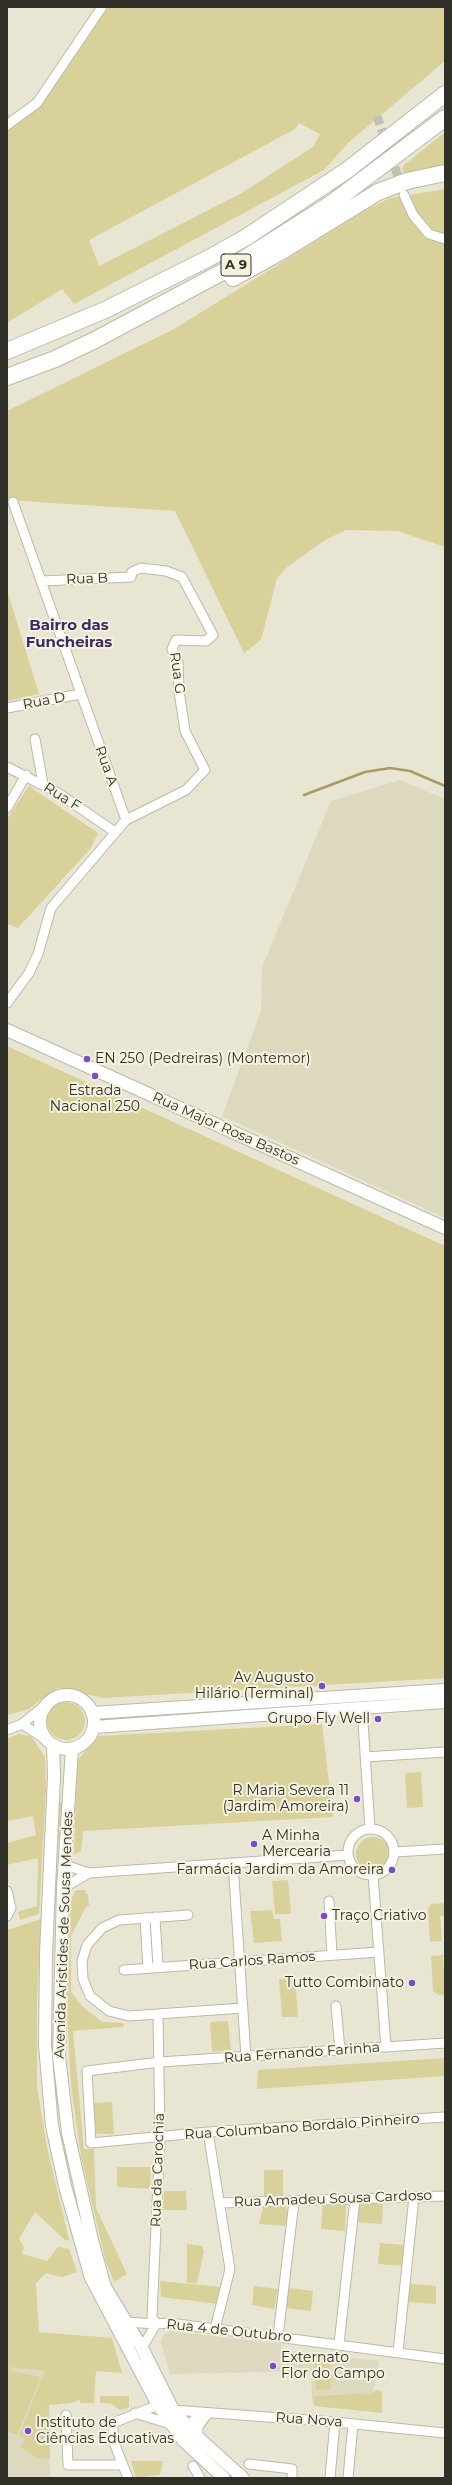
<!DOCTYPE html>
<html>
<head>
<meta charset="utf-8">
<style>
  body { margin:0 }
  #map { position:relative; width:452px; height:2485px; overflow:hidden; background:#e8e6d3; font-family:Montserrat,sans-serif }
  canvas { display:block }
  .frame { position:absolute; inset:0; border:8px solid #302f28; pointer-events:none }
</style>
</head>
<body>
<div id="map">
<canvas width="452" height="2485"></canvas>
<div class="frame"></div>
</div>
<script>
const c = document.querySelector('canvas').getContext('2d');
c.lineJoin = 'round';
function paint(path, color) { c.fillStyle = color; c.fill(path, 'evenodd'); }
const shape = rows => new Path2D(rows.map(r => 'M' + r).join(''));
function stroke(path, color, width, dash) { c.strokeStyle = color; c.lineWidth = width; c.lineCap = dash ? 'butt' : 'round'; c.setLineDash(dash || []); c.stroke(path); }
function write(font, color, halo, rows, align = 'center') {
  c.font = font + ' Montserrat,sans-serif'; c.lineWidth = 4; c.setLineDash([]); c.textBaseline = 'middle'; c.strokeStyle = halo; c.fillStyle = color; for (const [text, x, y, turn = 0] of rows) {
    c.save(); c.translate(x, y); c.rotate((+turn || 0) * Math.PI / 180); c.textAlign = isNaN(turn) ? turn : align; if (halo) c.strokeText(text, 0, 0); c.fillText(text, 0, 0); c.restore();
  }
}
paint(shape([
  [400,780,445,799,445,1218,222,1116,261,1011,262,967,331,801],
  [171,2331,281,2344,281,2350,379,2361,373,2393,312,2396,311,2371,170,2374,161,2342,164,2334],
  [7,2366,45,2371,72,2403,49,2405,50,2478,7,2478]
]), '#dcd9bf');
paint(shape([
  [100,7,445,7,445,61,349,142,324,170,74,304,62,289,7,323,7,111,11,119,39,96],
  [299,123,320,134,313,147,240,194,99,266,89,240,295,129],
  [445,132,445,168,405,175,402,169,404,165],
  [445,189,445,547,398,531,346,530,325,540,286,568,277,578,261,640,244,653,175,511,7,500,7,411,174,329,368,209,390,198],
  [7,590,39,694,7,701],
  [29,786,98,833,91,848,18,928,7,924,7,819],
  [7,1046,445,1246,445,1678,103,1698,58,1688,27,1710,7,1715],
  '47 1721a19 19 0 1 1 38 0a19 19 0 1 1-38 0Z',
  [322,1724,333,1817,83,1831,81,1851,74,1855,77,1761,98,1736],
  [18,1734,31,1736,45,1757,46,1789,39,1914,20,1920,18,1912,37,1906,38,1858,7,1865,7,1843,36,1835,33,1816,7,1821,7,1739],
  [421,1772,423,1807,407,1808,405,1773],
  [57,1802,63,1803,62,1839,56,1840],
  '356 1854a17 17 0 1 1 34 0a17 17 0 1 1-34 0Z',
  [288,1880,291,1914,275,1914,272,1881],
  [76,1890,85,1890,86,1894,88,1894,89,1906,86,1907,71,1936,71,1992,82,2006,102,2022,123,2023,124,2027,73,2031,84,2149,94,2149,96,2208,127,2274,114,2282,106,2262,81,2157,71,2085,67,2014,71,1900],
  [445,1903,445,1916,440,1916,442,1941,430,1942,428,1909,431,1904],
  [272,1910,274,1919,280,1919,282,1941,254,1943,250,1911],
  [41,1919,37,2001,37,2087,47,2147,69,2240,66,2241,35,2212,19,2239,24,2247,22,2254,47,2261,58,2247,69,2249,77,2272,62,2277,46,2273,36,2283,39,2332,112,2338,122,2373,96,2371,94,2403,80,2403,80,2400,72,2403,49,2405,50,2458,39,2459,21,2447,25,2438,19,2436,45,2371,11,2367,11,2371,41,2377,17,2435,7,2431,7,1930],
  [443,1955,445,1995,438,1995,433,1991,431,1956],
  [295,1978,298,2017,282,2017,279,1979],
  [228,2021,231,2050,212,2052,210,2022],
  [445,2058,445,2076,257,2089,258,2070],
  [112,2102,114,2134,96,2134,93,2103],
  [117,2167,151,2167,150,2189,117,2187],
  [264,2170,283,2170,283,2197,264,2197],
  [164,2191,186,2191,187,2210,163,2210],
  [383,2201,382,2224,355,2222,358,2202],
  [323,2204,346,2204,345,2231,321,2229],
  [285,2206,288,2210,285,2226,259,2224,263,2207],
  [380,2243,404,2245,403,2266,378,2264],
  [187,2244,202,2246,204,2251,197,2283,187,2283],
  [160,2281,221,2287,218,2304,161,2297],
  [410,2284,436,2286,436,2304,407,2302],
  [254,2286,278,2289,274,2309,252,2305],
  [289,2288,313,2291,311,2311,286,2308],
  [329,2358,331,2389,316,2390,314,2359],
  [376,2390,382,2391,382,2413,314,2406,312,2396,373,2393],
  [100,2396,129,2396,129,2408,120,2410,110,2403,100,2403],
  [131,2461,163,2461,160,2475,136,2478]
]), '#d9d19a');
stroke(shape([
  [304,795,365,772,390,768,410,771,445,786]
]), '#a69d61', 2.5);
stroke(shape([
  [377,116,402,188]
]), '#c3c1b1', 9, [9, 4.5]);
const street = shape([
  [7,125,37,103,102,7],
  [404,195,413,215,429,234,445,239],
  [42,581,131,577,132,572,141,568,166,571,182,577,213,635,206,641,176,640,172,649,178,662,179,691,185,731,205,770,186,790,126,820],
  [7,708,80,694],
  [35,739,43,784],
  [7,767,58,793,115,832],
  [7,808,26,775],
  [7,1003,29,973,38,954,51,908,126,820,13,502],
  [362,1707,370,1829],
  [22,1724,45,1739],
  [7,1730,22,1724,48,1703],
  [365,1757,445,1752],
  '348 1852a23 23 0 1 1 46 0a23 23 0 1 1-46 0Z',
  [394,1852,445,1849],
  [233,1863,246,2057],
  [65,1865,89,1873,348,1855],
  [373,1875,386,2047],
  [63,1888,89,1873],
  [7,1891,11,1908,7,1916],
  [329,1901,332,1955],
  [188,1915,119,1920,102,1928,87,1945,82,1961,83,1979,90,1996,109,2011,129,2016,243,2008],
  [155,1917,158,1967],
  [145,1918,148,1968],
  [124,1970,379,1952],
  [336,2006,340,2050],
  [445,2043,160,2062,87,2071,91,2143,208,2132,445,2117],
  [208,2132,230,2269,215,2329],
  [221,2203,445,2196],
  [126,2322,156,2324,170,2323,445,2359],
  [156,2324,152,2317,160,2137,158,2014],
  [278,2336,294,2202],
  [339,2344,355,2199],
  [142,2348,156,2324],
  [398,2352,414,2197],
  [173,2410,335,2422,445,2433],
  [135,2413,170,2424],
  [66,2415,68,2465,122,2465],
  [185,2432,187,2427,202,2412],
  [198,2438,198,2427,208,2413],
  [249,2464,292,2469,292,2478],
  [193,2466,200,2478],
  [128,2478,113,2440,113,2423,158,2405,161,2400],
  [330,2478,335,2422],
  [348,2478,353,2424]
]);
const secondary = shape([
  [7,1030,445,1228],
  '40 1722a27 27 0 1 1 54 0a27 27 0 1 1-54 0Z',
  [92,1713,445,1690],
  [94,1727,445,1702],
  [53,1745,54,1777,46,1954,45,2045,52,2126,65,2186,91,2278,158,2405,183,2440,224,2478],
  [72,1749,63,1888,59,2057,68,2133,92,2240,105,2287,142,2348,173,2410,193,2433,243,2478]
]);
const highway = shape([
  [233,278,282,251,378,192,407,181,445,173],
  [7,351,105,310,209,258,245,238,346,171,445,94],
  [7,377,55,359,95,340,228,269,332,203,445,118]
]);
stroke(street, '#bbb9a7', 11);
stroke(secondary, '#bbb9a7', 14);
stroke(highway, '#bbb9a7', 18);
stroke(street, '#fff', 9);
stroke(secondary, '#fff', 12);
stroke(highway, '#fff', 16);
for (const [x, y, r, color] of [
  [87,1059,4,"#784cc5"],
  [95,1076,4,"#784cc5"],
  [322,1686,4,"#784cc5"],
  [378,1719,4,"#784cc5"],
  [357,1799,4,"#784cc5"],
  [254,1844,4,"#784cc5"],
  [392,1870,4,"#784cc5"],
  [324,1916,4,"#784cc5"],
  [412,1983,4,"#784cc5"],
  [273,2366,4,"#784cc5"],
  [28,2431,4,"#784cc5"]
]) { const dot = new Path2D(); dot.arc(x, y, r, 0, 2 * Math.PI); c.fillStyle = color; c.fill(dot); stroke(dot, '#f5f3e0', 1.5); }
for (const [x, y, w] of [
  [236,265,30]
]) { const box = new Path2D(); box.roundRect(x - w / 2, y - 11, w, 22, 3); c.fillStyle = '#f5f3e0'; c.fill(box); stroke(box, '#302f28', 1); }
write('bold 13px', '#302f28', null, [
  ["A 9",236,265]
]);
write('14px', '#302f28', '#f5f3e0', [
  ["Rua B",87,579,-2],
  ["Rua G",177,673,82],
  ["Rua D",44,701,-11],
  ["Rua A",106,766,70],
  ["Rua F",62,797,32],
  ["Rua Major Rosa Bastos",226,1129,24],
  ["Avenida Aristides de Sousa Mendes",64,1935,-88],
  ["Rua Carlos Ramos",252,1961,-4],
  ["Rua Fernando Farinha",302,2053,-4],
  ["Rua Columbano Bordalo Pinheiro",302,2127,-4],
  ["Rua da Carochia",158,2170,-88],
  ["Rua Amadeu Sousa Cardoso",333,2199,-2],
  ["Rua 4 de Outubro",229,2331,6],
  ["Rua Nova",309,2420,4]
]);
write('14px', '#302f28', '#f5f3e0', [
  ["EN 250 (Pedreiras) (Montemor)",95,1059],
  ["Estrada",95,1091,"center"],
  ["Nacional 250",95,1107,"center"],
  ["Av Augusto",314,1678,"right"],
  ["Hilário (Terminal)",314,1694,"right"],
  ["Grupo Fly Well",370,1719,"right"],
  ["R Maria Severa 11",349,1791,"right"],
  ["(Jardim Amoreira)",349,1807,"right"],
  ["A Minha",262,1836],
  ["Mercearia",262,1852],
  ["Farmácia Jardim da Amoreira",384,1870,"right"],
  ["Traço Criativo",332,1916],
  ["Tutto Combinato",404,1983,"right"],
  ["Externato",281,2358],
  ["Flor do Campo",281,2374],
  ["Instituto de",36,2423],
  ["Ciências Educativas",36,2439]
], 'left');
write('bold 15px', '#3f2b66', '#f5f3e0', [
  ["Bairro das",69,626],
  ["Funcheiras",69,643]
]);
</script>
</body>
</html>
